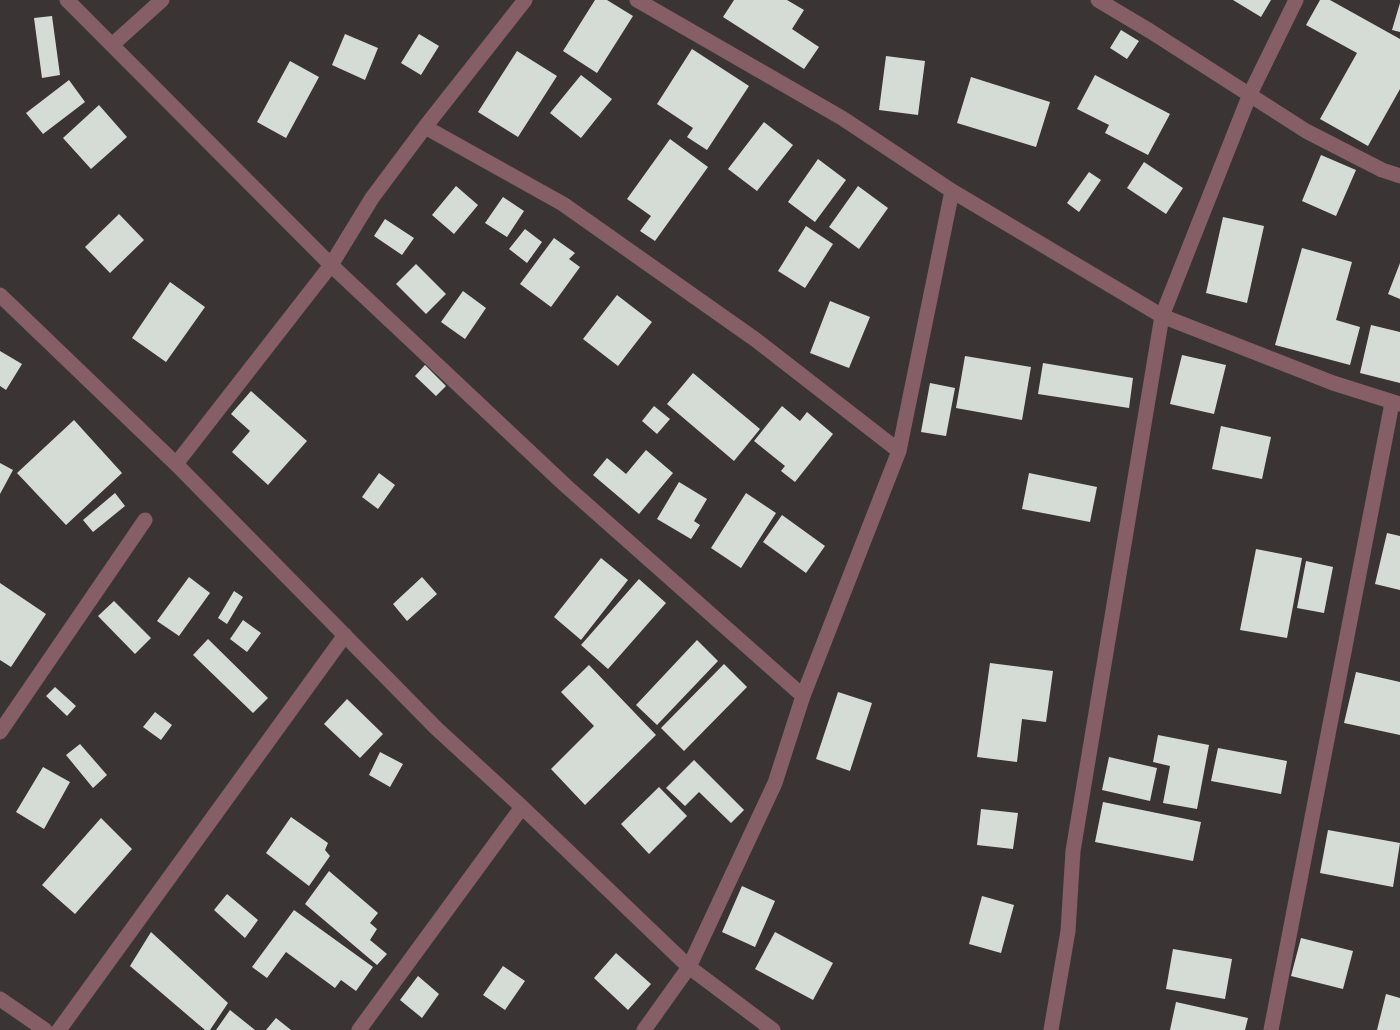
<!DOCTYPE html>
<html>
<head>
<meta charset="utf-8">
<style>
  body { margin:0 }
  canvas { display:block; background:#3b3435 }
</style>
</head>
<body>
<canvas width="1400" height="1030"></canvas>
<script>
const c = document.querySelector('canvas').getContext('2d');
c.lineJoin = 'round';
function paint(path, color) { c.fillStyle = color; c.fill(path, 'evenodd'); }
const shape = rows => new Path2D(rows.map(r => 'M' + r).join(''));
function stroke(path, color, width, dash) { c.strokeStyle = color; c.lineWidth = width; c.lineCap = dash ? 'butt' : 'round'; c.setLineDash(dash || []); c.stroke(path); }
paint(shape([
  [595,0,607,0,633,16,597,73,563,51],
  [734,0,787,0,804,10,792,29,819,47,804,69,723,17],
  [1233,0,1271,0,1261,17],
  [1320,0,1330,0,1400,39,1400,89,1368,146,1320,119,1357,53,1306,25],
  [1400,3,1400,32,1392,30],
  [52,16,60,75,42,78,34,18],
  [1121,30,1139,41,1127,59,1110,48],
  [345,34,378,48,365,80,332,65],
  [419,34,439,46,421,75,401,63],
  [692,49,749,86,707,150,687,137,693,128,657,104],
  [517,51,557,76,518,137,478,112],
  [886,56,925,61,918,115,879,110],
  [290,61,319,77,286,138,257,122],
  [581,75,612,99,581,138,550,113],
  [1095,75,1170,114,1148,155,1105,133,1109,125,1077,109],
  [971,77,1050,102,1036,147,957,123],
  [69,80,85,102,43,134,26,113],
  [99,105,127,137,91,169,63,138],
  [764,122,793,145,757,191,728,169],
  [670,139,708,167,655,241,640,231,651,216,627,199],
  [1321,155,1356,170,1336,216,1302,201],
  [818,159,846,180,815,222,788,202],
  [1144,162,1183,188,1166,214,1127,188],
  [1089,172,1101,180,1079,212,1067,203],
  [456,186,478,205,454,234,432,215],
  [858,186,888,208,859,249,829,227],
  [503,197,524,211,507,237,485,223],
  [119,214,144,240,110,273,85,247],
  [1223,217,1264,226,1247,303,1206,293],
  [385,219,414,238,402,255,374,236],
  [806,226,833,244,805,288,778,271],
  [525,229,542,242,527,263,509,249],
  [554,238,575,253,569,259,580,267,551,307,520,284],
  [1302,248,1352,262,1336,320,1360,327,1350,365,1275,345],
  [1400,263,1400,299,1388,294],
  [416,264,446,294,426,314,396,284],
  [170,282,205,307,166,362,132,338],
  [463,291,486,308,465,339,441,322],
  [617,295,652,322,618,366,583,339],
  [830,301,870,317,849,368,810,353],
  [1371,325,1400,332,1400,383,1360,373],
  [0,351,22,364,6,390,0,386],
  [1182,355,1226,365,1214,414,1170,404],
  [965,356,1031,367,1022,420,956,408],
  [1043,363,1133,378,1129,408,1038,394],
  [425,365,446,386,436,396,415,376],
  [693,373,760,429,734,461,667,404],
  [930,383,955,388,946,436,921,432],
  [251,391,307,441,268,485,232,452,250,431,231,414],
  [654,406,670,419,657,434,642,421],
  [782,406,800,421,807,412,833,434,795,482,781,471,785,466,754,441],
  [74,420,122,473,66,525,17,473],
  [1221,426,1271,437,1262,479,1212,469],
  [646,450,673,473,639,514,593,475,607,458,626,474],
  [0,463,13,470,0,494],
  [379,473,395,485,378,509,362,497],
  [1029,473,1097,487,1090,522,1022,509],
  [679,482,707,499,694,521,700,525,691,539,657,519],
  [115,493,125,506,93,532,83,520],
  [746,493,776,513,741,568,711,548],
  [782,515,825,546,806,573,763,542],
  [1387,533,1400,536,1400,590,1375,584],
  [1256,549,1302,558,1287,638,1240,630],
  [601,558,628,580,581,640,554,617],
  [1306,561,1333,567,1324,613,1297,608],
  [189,577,210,593,179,636,157,621],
  [422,577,437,594,407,621,393,604],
  [639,579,666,603,608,669,581,645],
  [0,583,46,614,11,667,0,660],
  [234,591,243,597,227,624,218,618],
  [114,601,151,638,135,654,98,616],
  [243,620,261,633,247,652,230,639],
  [208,639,268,698,253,713,193,655],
  [697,640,718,661,657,725,636,705],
  [990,663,1053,671,1046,722,1022,719,1017,762,977,757],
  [724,664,747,687,684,751,661,728],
  [589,665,656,735,585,805,551,769,594,726,561,692],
  [1356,672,1400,682,1400,735,1344,723],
  [55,687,76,706,67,716,46,696],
  [838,692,872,703,850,771,816,759],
  [347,699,383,734,360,758,324,724],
  [155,712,172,725,161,740,143,727],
  [1158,735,1209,745,1197,809,1163,803,1170,766,1153,762],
  [80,744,107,775,93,788,66,755],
  [1218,748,1287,761,1281,794,1211,781],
  [380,752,403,764,390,787,369,775],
  [1109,757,1157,768,1150,801,1102,790],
  [694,760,744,810,731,823,699,792,685,806,666,788],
  [43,767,70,782,44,829,16,812],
  [659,787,687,816,649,854,621,824],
  [1103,802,1201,822,1193,861,1095,842],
  [981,809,1018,813,1013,849,977,845],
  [291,817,328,843,325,850,330,856,309,886,266,853],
  [101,818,132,849,75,914,42,885],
  [1328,830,1400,843,1393,887,1320,873],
  [329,871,378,913,370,923,377,929,370,940,387,954,377,965,305,904],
  [742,886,775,901,755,947,722,932],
  [227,894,258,920,245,938,214,910],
  [982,896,1014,905,1001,953,969,944],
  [294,910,373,967,356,991,341,980,335,988,286,952,267,978,252,967],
  [151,932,228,1003,210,1030,205,1030,130,966],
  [775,932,833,963,813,1000,755,969],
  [1301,938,1353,951,1343,989,1291,976],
  [1173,949,1232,959,1225,999,1166,989],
  [616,953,651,984,628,1010,594,978],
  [503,966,525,981,505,1010,483,995],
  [418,976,439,994,422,1018,400,1000],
  [1386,994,1400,998,1400,1030,1377,1030],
  [1176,1002,1248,1018,1245,1030,1170,1030],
  [230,1010,255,1030,216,1030],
  [276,1018,291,1030,266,1030]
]), '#d5dcd6');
stroke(shape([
  [67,0,331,265,566,486,803,696],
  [637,0,842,118,952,191,1162,316,1333,383,1400,404],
  [1098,0,1150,31,1306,131,1382,170,1400,176],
  [112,45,162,0],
  [425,127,563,204,756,340,899,451],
  [0,295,176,464,436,728,522,807,689,967,773,1030],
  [176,464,331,265,372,198,425,127,525,0],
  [0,732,145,520],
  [0,999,45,1030],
  [59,1030,345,635],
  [359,1030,522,807],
  [644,1030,689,967,775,783,803,696,899,451,952,191],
  [1051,1030,1068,931,1073,851,1162,316,1250,94,1296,0],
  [1271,1030,1392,403]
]), '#865e66', 15);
</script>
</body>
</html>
